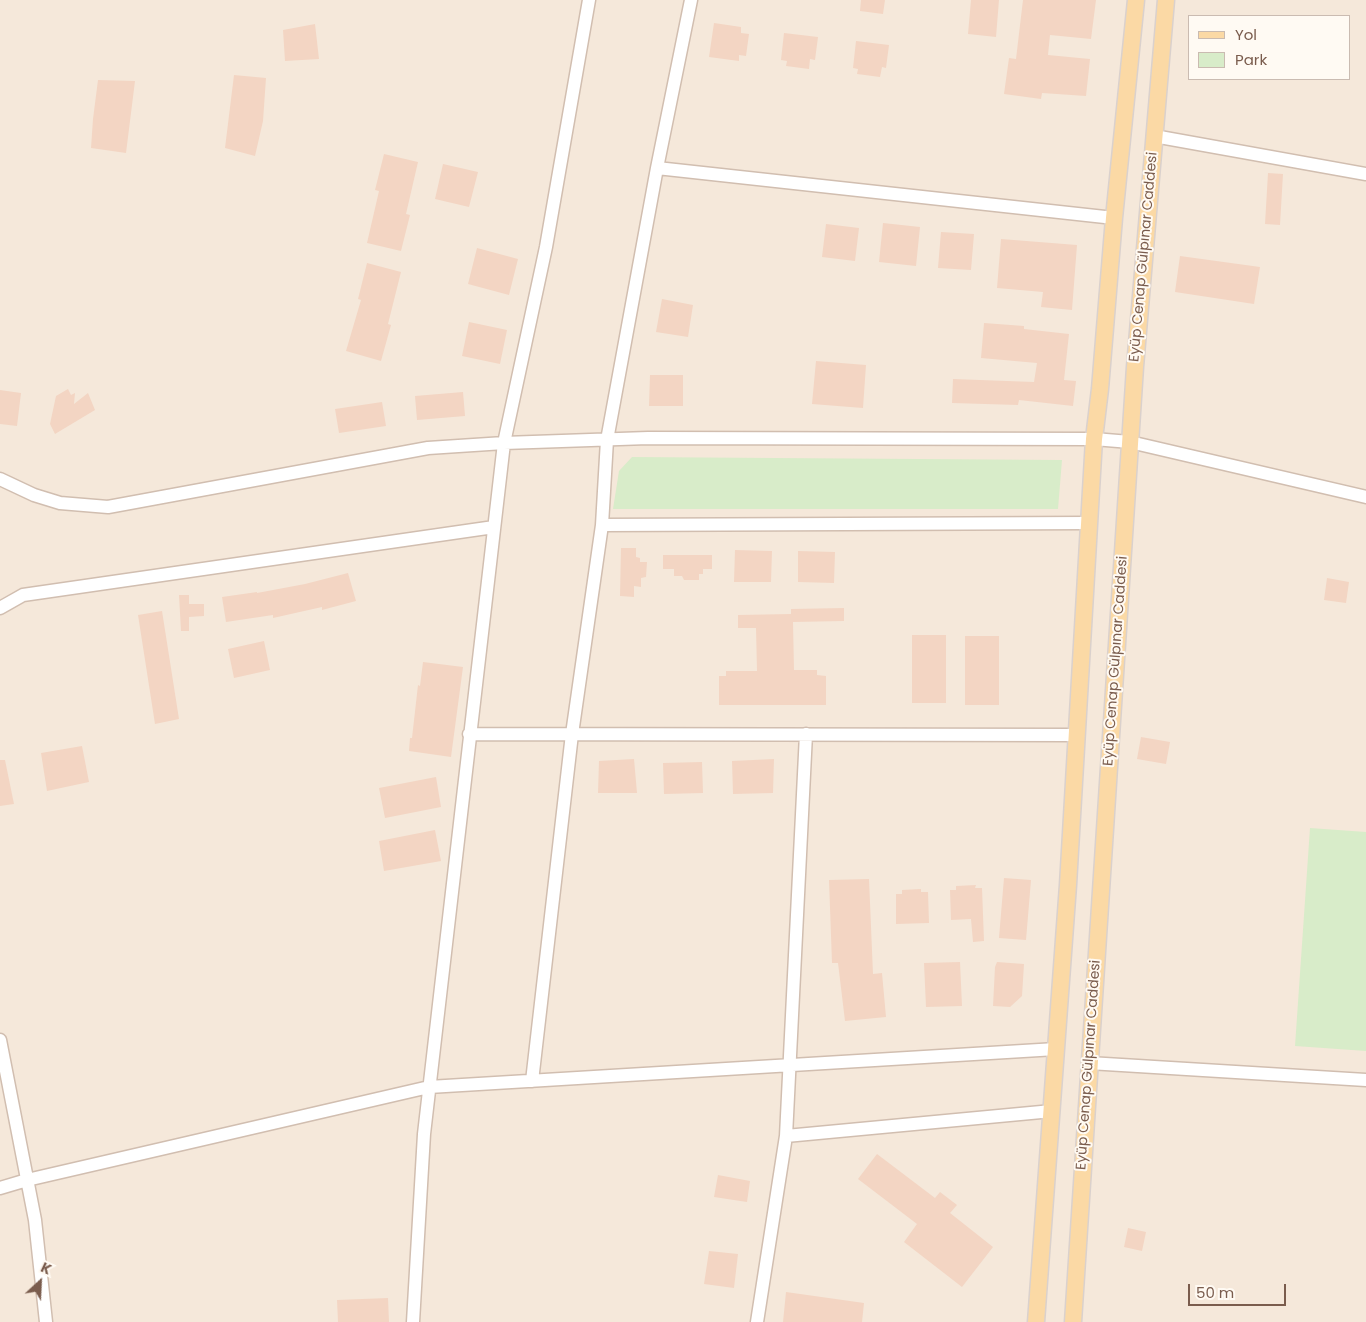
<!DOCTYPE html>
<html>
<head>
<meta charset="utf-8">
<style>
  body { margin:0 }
  #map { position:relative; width:1366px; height:1322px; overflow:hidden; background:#fdf6ec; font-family:Poppins,sans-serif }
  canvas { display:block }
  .legend { position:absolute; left:1188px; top:15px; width:162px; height:65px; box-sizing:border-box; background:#fffaf3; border:1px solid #cabbb1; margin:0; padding:6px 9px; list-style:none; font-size:15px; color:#7a5c4d }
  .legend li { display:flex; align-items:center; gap:10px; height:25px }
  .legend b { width:25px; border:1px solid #cabbb1 }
  .north { position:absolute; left:15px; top:1257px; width:50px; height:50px; -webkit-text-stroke:4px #fffaf3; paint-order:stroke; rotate:25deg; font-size:14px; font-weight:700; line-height:20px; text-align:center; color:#7a5c4d }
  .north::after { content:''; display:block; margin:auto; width:18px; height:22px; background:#7a5c4d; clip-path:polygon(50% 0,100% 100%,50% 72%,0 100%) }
  .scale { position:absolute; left:1188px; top:1284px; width:98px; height:22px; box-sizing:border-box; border:2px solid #7a5c4d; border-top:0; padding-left:6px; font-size:15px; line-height:18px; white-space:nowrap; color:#7a5c4d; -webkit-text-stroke:4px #fffaf3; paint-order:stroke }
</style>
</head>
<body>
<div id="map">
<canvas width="1366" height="1322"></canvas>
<ul class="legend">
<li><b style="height:6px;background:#fbd9a5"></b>Yol</li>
<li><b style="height:14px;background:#d8ecc9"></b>Park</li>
</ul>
<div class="north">K</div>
<div class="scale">50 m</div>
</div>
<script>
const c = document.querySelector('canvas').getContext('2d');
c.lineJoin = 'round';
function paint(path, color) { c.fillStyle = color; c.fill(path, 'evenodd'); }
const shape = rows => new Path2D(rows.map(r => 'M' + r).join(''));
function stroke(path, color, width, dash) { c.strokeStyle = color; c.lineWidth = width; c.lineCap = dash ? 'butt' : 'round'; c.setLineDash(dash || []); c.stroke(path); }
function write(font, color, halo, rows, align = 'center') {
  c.font = font + ' Poppins,sans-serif'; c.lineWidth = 4; c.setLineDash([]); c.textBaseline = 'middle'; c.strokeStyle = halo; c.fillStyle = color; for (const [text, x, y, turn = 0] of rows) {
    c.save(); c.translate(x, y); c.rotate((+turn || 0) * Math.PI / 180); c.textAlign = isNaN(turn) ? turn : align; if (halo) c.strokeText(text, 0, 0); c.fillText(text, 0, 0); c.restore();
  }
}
paint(shape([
  [0,0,1366,0,1366,1322,0,1322],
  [1190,16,1350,16,1350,79,1190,79]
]), '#f5e8da');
paint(shape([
  [632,457,1062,460,1058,509,613,509,619,471],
  [1310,828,1366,832,1366,1051,1295,1046]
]), '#d8ecc9');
paint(shape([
  [861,0,885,0,883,14,860,11],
  [971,0,999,0,996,37,968,34],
  [1023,0,1096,0,1091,39,1050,35,1048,55,1090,59,1086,96,1042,93,1041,99,1004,94,1009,58,1016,59],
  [714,23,741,27,741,33,749,34,746,56,739,55,739,61,709,57],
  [315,24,319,59,285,61,283,30],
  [784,33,818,37,815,60,810,59,809,69,786,66,787,61,781,60],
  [856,41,889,45,886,68,882,67,880,77,857,74,858,69,853,68],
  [234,75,266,78,263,121,255,156,225,148],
  [98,80,135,81,126,153,91,148,93,119],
  [384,154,418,162,406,214,410,215,401,251,367,243,379,191,375,190],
  [443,164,478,172,469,207,435,199],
  [1268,173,1283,174,1280,225,1265,224],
  [883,223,920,227,916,266,879,262],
  [826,224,859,228,855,261,822,257],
  [941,232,974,234,971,270,938,268],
  [1001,239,1077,245,1072,310,1041,307,1043,292,997,288],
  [477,248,518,259,509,295,468,284],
  [1180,256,1260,267,1254,304,1175,292],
  [367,263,401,272,388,324,391,325,381,361,346,351,361,300,358,299],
  [662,299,693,305,688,337,656,332],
  [469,322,507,330,500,364,462,356],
  [984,323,1024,326,1024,329,1069,334,1064,380,1076,381,1073,406,1019,400,1018,405,952,403,953,379,1034,382,1037,363,981,358],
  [816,361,866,365,863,408,812,404],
  [650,375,683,375,683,406,649,406],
  [68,389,71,395,75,393,74,404,88,393,95,410,55,434,50,424,56,396],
  [0,390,21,393,17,426,0,424],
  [463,392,465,416,417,420,415,396],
  [382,402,386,426,339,433,335,409],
  [621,548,636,548,636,557,640,558,640,562,647,562,646,577,641,578,641,587,634,586,634,597,620,596],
  [735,550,772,551,771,582,734,582],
  [798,551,835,552,834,583,798,582],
  [663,555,712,555,712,569,703,569,703,574,699,574,699,580,684,580,682,576,674,576,674,569,663,569],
  [348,573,356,601,322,610,322,607,273,618,273,615,226,622,222,597,257,592,257,593,305,584],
  [1327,578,1349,582,1346,603,1324,600],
  [179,595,189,595,189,604,204,604,204,616,189,617,189,631,181,631],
  [844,608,844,621,793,622,794,670,817,670,817,675,826,676,826,705,719,705,719,676,726,676,726,671,757,671,756,628,738,628,738,615,791,614,791,609],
  [162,611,179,719,155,724,138,615],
  [912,635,946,635,946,703,912,703],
  [965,636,999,636,999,705,965,705],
  [264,641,270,670,234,678,228,649],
  [423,662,463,667,451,757,409,751,410,738,412,738,418,685,420,686],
  [1141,737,1170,742,1166,764,1137,759],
  [82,746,89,782,47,791,41,753],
  [634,759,637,793,598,793,599,761],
  [774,759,773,793,733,794,732,761],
  [0,760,5,760,14,804,0,806],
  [702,762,703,793,664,794,663,763],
  [436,777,441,807,385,818,379,788],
  [435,830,441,861,384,871,379,841],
  [1004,878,1031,880,1026,940,999,938],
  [869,879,873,974,882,973,886,1017,845,1021,838,963,832,963,829,880],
  [976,885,975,888,982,888,984,941,973,942,971,919,951,920,950,890,956,890,956,886],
  [921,889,921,892,928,892,929,923,896,924,896,894,902,894,902,890],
  [960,962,962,1006,926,1007,924,963],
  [997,962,1024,964,1022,996,1010,1007,993,1006,995,967],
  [877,1154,935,1198,940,1192,957,1205,950,1213,993,1247,962,1287,904,1242,917,1224,858,1179],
  [718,1175,750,1181,747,1202,714,1197],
  [1128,1228,1146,1232,1142,1251,1124,1247],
  [709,1251,738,1254,734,1288,704,1284],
  [786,1292,864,1303,862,1322,783,1322],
  [388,1298,389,1322,338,1322,337,1300]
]), '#f3d5c3');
const minor = shape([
  [1154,136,1366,174],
  [657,168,1114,218],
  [0,479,34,495,60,503,108,507,428,448,504,443,648,438,1094,439,1130,442,1366,497],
  [602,525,1089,523],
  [0,608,23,595,494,527],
  [469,734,1077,735],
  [0,1040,35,1220,46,1322],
  [1089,1063,1366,1080],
  [532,1081,572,734,602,525,607,440,657,168,691,0],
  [786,1136,1052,1111],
  [0,1188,27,1180,429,1087,1056,1049],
  [413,1322,424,1134,504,443,546,247,589,0],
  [757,1322,786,1136,806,734]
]);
const major = shape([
  [1036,1322,1068,885,1094,439,1100,389,1114,218,1136,0],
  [1073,1322,1135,367,1166,0]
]);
stroke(minor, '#d1beb0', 15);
stroke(major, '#dad1cd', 19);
stroke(minor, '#fff', 12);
stroke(major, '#fbd9a5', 16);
write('14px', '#7a5c4d', '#fffaf3', [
  ["Eyüp Cenap Gülpınar Caddesi",1144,257,-85],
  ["Eyüp Cenap Gülpınar Caddesi",1116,661,-86],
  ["Eyüp Cenap Gülpınar Caddesi",1089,1065,-86]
]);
</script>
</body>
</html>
